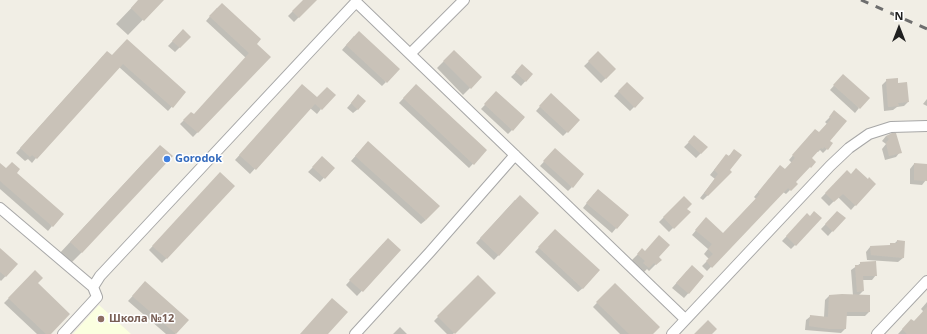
<!DOCTYPE html>
<html>
<head>
<meta charset="utf-8">
<style>
  body { margin:0 }
  #map { position:relative; width:927px; height:334px; overflow:hidden; background:#f1eee5; font-family:"Noto Sans",sans-serif }
  canvas { display:block }
  .north { position:absolute; left:879px; top:8px; width:40px; height:40px; -webkit-text-stroke:3px #fff; paint-order:stroke; rotate:0deg; font-size:11px; font-weight:700; line-height:16px; text-align:center; color:#202020 }
  .north::after { content:''; display:block; margin:auto; width:14px; height:18px; background:#202020; clip-path:polygon(50% 0,100% 100%,50% 72%,0 100%) }
</style>
</head>
<body>
<div id="map">
<canvas width="927" height="334"></canvas>
<div class="north">N</div>
</div>
<script>
const c = document.querySelector('canvas').getContext('2d');
c.lineJoin = 'round';
function paint(path, color) { c.fillStyle = color; c.fill(path, 'evenodd'); }
const shape = rows => new Path2D(rows.map(r => 'M' + r).join(''));
function stroke(path, color, width, dash) { c.strokeStyle = color; c.lineWidth = width; c.lineCap = dash ? 'butt' : 'round'; c.setLineDash(dash || []); c.stroke(path); }
function write(font, color, halo, rows, align = 'center') {
  c.font = font + ' "Noto Sans",sans-serif'; c.lineWidth = 3; c.setLineDash([]); c.textBaseline = 'middle'; c.strokeStyle = halo; c.fillStyle = color; for (const [text, x, y, turn = 0] of rows) {
    c.save(); c.translate(x, y); c.rotate((+turn || 0) * Math.PI / 180); c.textAlign = isNaN(turn) ? turn : align; if (halo) c.strokeText(text, 0, 0); c.fillText(text, 0, 0); c.restore();
  }
}
paint(shape([
  [99,305,131,334,73,334]
]), '#fbffe0');
paint(shape([
  [139,0,162,0,128,35,116,24],
  [304,0,316,0,294,22,288,16],
  [217,8,270,57,193,137,180,124,191,113,194,115,246,58,206,21],
  [183,30,190,37,175,52,168,46],
  [354,36,386,82,382,86,342,50],
  [454,51,481,77,463,95,437,68],
  [598,53,615,69,601,83,584,66],
  [103,56,112,56,185,92,168,111,119,67,36,158,32,163,28,159,25,161,16,153],
  [522,66,532,74,521,86,511,77],
  [839,80,859,108,855,113,830,90],
  [887,80,897,84,908,102,904,106,897,107,893,110,884,111,882,85],
  [627,83,643,98,630,111,614,96],
  [416,85,486,150,469,168,399,103],
  [298,90,317,99,321,109,317,114,310,108,250,174,235,160],
  [496,93,524,118,508,134,481,109],
  [551,94,579,120,563,136,536,111],
  [927,99,927,106,923,104],
  [354,100,358,109,353,113,347,108],
  [835,112,827,149,823,153,820,150,818,152,816,151,810,158,815,162,794,182,790,190,786,194,783,192,707,271,702,266,709,259,704,254,708,249,692,235,702,223,723,234,756,199,754,197,776,171,784,170,792,163,789,160,811,134,819,133,827,124,825,122],
  [895,135,900,152,896,157,885,160,882,149,886,144,882,141,886,136],
  [690,141,701,153,696,158,684,147],
  [368,142,426,220,421,224,351,161],
  [551,154,572,187,568,191,540,166],
  [730,155,729,170,731,172,703,200,700,198,715,179,710,175,722,160],
  [148,158,82,252,70,264,59,254],
  [322,158,333,168,320,182,308,172],
  [914,164,926,180,922,185,910,184,910,169],
  [0,170,16,173,52,226,48,231,0,189],
  [847,171,851,175,868,180,874,184,851,210,838,197,829,206,821,198],
  [216,178,234,186,162,263,149,250],
  [594,194,627,215,612,233,583,208],
  [684,197,686,209,689,212,669,232,659,222],
  [515,200,538,213,494,260,476,243],
  [837,212,844,218,828,236,821,229],
  [810,217,795,245,791,249,782,241,803,219],
  [551,234,583,288,578,292,535,252],
  [897,241,903,258,898,262,867,260,866,252,870,247,889,246,891,244,894,244],
  [383,244,400,250,357,296,346,285],
  [0,249,17,264,1,281,0,280],
  [642,250,660,260,649,271,647,269,642,274,637,270,639,268,631,261],
  [861,263,876,275,872,280,862,280,863,291,858,296,869,312,865,316,846,316,845,329,841,333,805,330,806,320,811,316,824,317,825,300,829,296,853,296,851,270],
  [687,271,703,277,684,298,672,288],
  [35,272,50,334,37,334,4,303],
  [478,276,495,293,453,334,447,334,434,321],
  [615,284,652,334,620,334,593,307],
  [141,287,188,320,175,334,166,334,128,301],
  [927,302,927,325,925,334,898,334,911,320,914,323,922,314,923,311,921,309],
  [400,327,407,334,393,334]
]), '#0003');
paint(shape([
  [138,0,164,0,144,21,131,8],
  [303,0,317,0,299,18,292,11],
  [222,3,261,39,257,44,271,57,198,133,183,120,191,112,194,114,249,53,209,16],
  [183,29,191,37,180,48,172,41],
  [359,31,400,69,387,83,346,45],
  [127,39,186,92,173,108,123,64,37,159,32,155,30,157,20,148,107,51,112,55],
  [454,50,482,77,471,89,443,61],
  [598,51,616,69,606,79,588,61],
  [522,64,533,74,526,82,515,72],
  [843,74,870,98,860,109,833,85],
  [898,78,898,83,907,82,909,102,898,103,899,106,888,107,886,79],
  [627,82,644,98,635,108,618,91],
  [302,84,317,97,327,87,336,95,322,110,315,104,256,170,239,155],
  [416,84,487,150,474,165,403,98],
  [496,91,525,117,513,131,484,104],
  [551,93,580,120,568,133,539,106],
  [358,94,366,101,358,110,351,103],
  [834,110,847,121,830,141,833,143,828,150,824,147,823,149,821,148,812,158,816,162,811,168,810,167,796,182,798,184,791,191,788,188,712,268,706,261,713,254,708,249,712,244,695,230,706,217,723,233,760,194,758,192,780,165,785,169,795,158,792,155,815,129,819,132,831,119,829,117],
  [892,133,896,133,902,153,889,156,886,143,889,139,886,136],
  [694,135,708,147,701,154,688,142],
  [368,141,440,206,426,220,355,156],
  [160,145,173,156,82,253,70,242],
  [555,148,584,174,573,188,543,161],
  [734,149,742,155,730,170,732,172,708,196,704,193,718,174,714,170,726,154,729,156],
  [322,156,335,168,325,179,312,167],
  [12,162,20,169,17,173,64,214,53,227,0,181,0,163,6,168],
  [914,163,927,164,927,181,914,180],
  [856,168,868,179,869,177,876,184,856,206,843,194,834,202,825,193,847,170,851,174],
  [220,172,235,186,167,259,152,246],
  [598,189,629,215,617,229,586,203],
  [520,195,539,213,499,256,480,238],
  [684,196,692,204,687,209,691,212,674,229,663,217],
  [814,211,822,218,796,246,786,236,807,213,810,216],
  [837,211,846,218,833,232,825,224],
  [555,229,600,270,583,289,538,247],
  [659,235,670,245,659,257,662,260,656,265,654,263,649,268,643,263,645,261,637,254,642,248,645,251],
  [388,238,401,250,363,292,349,280],
  [897,240,905,241,904,258,871,255,870,246,890,245,890,243,897,243],
  [0,248,18,264,6,277,0,272],
  [876,261,877,276,863,276,864,291,857,292,855,265,860,265,860,262],
  [692,265,704,276,689,294,676,283],
  [35,270,43,278,38,283,70,314,51,334,46,334,8,298],
  [478,275,496,293,455,334,437,316],
  [145,281,189,320,176,334,132,296],
  [615,283,660,327,653,334,629,334,596,302],
  [842,294,870,295,870,312,847,312,846,329,830,329,809,326,810,315,828,317,829,295],
  [332,298,348,312,328,334,300,334],
  [927,307,927,334,907,334,902,329,911,319,914,321],
  [708,320,717,329,712,334,694,334]
]), '#c9c2b8');
const minor = shape([
  [410,54,464,0],
  [0,208,93,287],
  [63,334,97,297,93,287,100,276,356,2,685,319],
  [355,334,430,252,515,155],
  [672,334,830,166,849,148,869,134,891,127,927,126],
  [877,334,927,281]
]);
stroke(minor, '#a7a7a7', 12);
stroke(minor, '#fff', 10);
stroke(shape([
  [861,0,927,29]
]), '#6e6e6e', 3, [8, 8]);
for (const [x, y, r, color] of [
  [167,159,4,"#3f7fe0"],
  [101,319,4,"#8d6e63"]
]) { const dot = new Path2D(); dot.arc(x, y, r, 0, 2 * Math.PI); c.fillStyle = color; c.fill(dot); stroke(dot, '#fff', 1.5); }
write('bold 11px', '#366cbe', '#fff', [
  ["Gorodok",175,159]
], 'left');
write('bold 11px', '#785e54', '#fff', [
  ["Школа №12",109,319]
], 'left');
</script>
</body>
</html>
